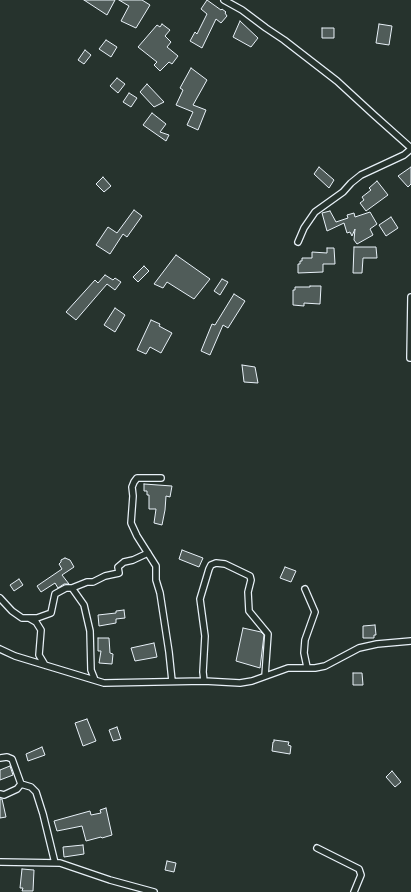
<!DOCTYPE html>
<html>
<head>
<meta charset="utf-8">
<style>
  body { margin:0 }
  canvas { display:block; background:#26332d }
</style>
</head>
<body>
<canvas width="411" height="892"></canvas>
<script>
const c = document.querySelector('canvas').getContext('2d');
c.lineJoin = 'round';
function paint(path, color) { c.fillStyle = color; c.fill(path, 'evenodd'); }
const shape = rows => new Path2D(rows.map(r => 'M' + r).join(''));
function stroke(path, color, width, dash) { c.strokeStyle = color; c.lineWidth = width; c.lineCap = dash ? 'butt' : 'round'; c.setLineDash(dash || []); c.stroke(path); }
const building = shape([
  [84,0,115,0,107,15,84,0],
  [119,0,142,0,150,5,136,28,121,21,129,6,119,0],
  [207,0,221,10,222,9,226,12,225,13,227,16,221,23,216,19,202,48,190,41,195,32,197,34,207,14,201,9,207,0],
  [240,21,258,38,251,47,233,37,240,21],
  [162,24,170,30,165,36,171,42,167,47,178,56,172,64,169,62,160,71,154,65,157,62,138,47,157,25,160,27,162,24],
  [379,24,392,26,389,45,376,43,379,24],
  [322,28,334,28,334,38,322,38,322,28],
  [106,40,117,47,111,57,99,49,106,40],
  [85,50,91,55,84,64,78,60,85,50],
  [191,68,207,80,193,105,206,110,198,130,187,125,193,112,176,105,183,90,180,88,191,68],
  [117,78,125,84,118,93,110,86,117,78],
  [147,84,164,102,154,107,140,92,147,84],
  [129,93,137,98,131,107,123,102,129,93],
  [152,113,166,124,160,132,169,135,166,141,143,125,152,113],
  [319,167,334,180,329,188,314,174,319,167],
  [411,167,411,184,408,187,398,176,411,167],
  [103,177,111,186,104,192,96,184,103,177],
  [377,181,388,195,366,211,360,203,364,200,362,197,371,190,369,188,377,181],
  [134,210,142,216,127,237,123,234,110,254,96,245,108,227,117,233,134,210],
  [330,211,336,222,348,218,347,215,354,213,355,217,370,212,377,224,370,229,373,235,357,244,354,240,355,229,352,236,350,232,347,233,344,223,327,231,322,213,330,211],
  [391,217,398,228,386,236,379,225,391,217],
  [354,247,376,247,377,258,363,258,362,273,353,273,354,247],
  [327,248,334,248,335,264,323,264,323,272,298,273,298,264,300,264,300,261,302,261,302,258,312,258,312,252,327,253,327,248],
  [176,255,210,279,194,299,167,282,163,288,154,284,176,255],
  [144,266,149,271,138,282,133,277,144,266],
  [105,275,113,280,115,278,121,282,115,290,107,284,76,320,66,312,95,280,98,283,105,275],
  [222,279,228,282,220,295,214,291,222,279],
  [310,286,321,286,320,304,304,303,304,306,293,305,293,290,295,290,295,287,310,287,310,286],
  [234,294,245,301,228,328,223,325,210,355,201,351,212,324,215,325,234,294],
  [115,308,125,315,115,332,104,325,115,308],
  [151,320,160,324,159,326,172,333,161,353,150,347,146,354,137,350,151,320],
  [242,365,255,367,258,383,244,382,242,365],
  [144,484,172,486,170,497,166,496,165,510,162,525,154,523,156,509,149,509,149,495,147,495,147,491,144,491,144,484],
  [182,550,203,558,199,567,179,559,182,550],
  [65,558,70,560,74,567,62,575,69,584,64,584,58,588,55,583,41,592,37,586,62,569,59,564,61,562,61,560,65,558],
  [285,567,296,571,291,582,280,578,285,567],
  [19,579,23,585,14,591,10,585,19,579],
  [124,610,125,618,116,619,116,623,99,626,98,615,116,613,116,611,124,610],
  [375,625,376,635,374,635,374,638,363,638,363,626,375,625],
  [243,628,261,632,264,635,260,668,236,661,243,628],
  [98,638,109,638,110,653,113,654,112,664,99,663,101,651,98,651,98,638],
  [154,643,157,657,135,661,131,648,154,643],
  [353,673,362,673,363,685,353,685,353,673],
  [87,719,96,741,83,746,75,723,87,719],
  [117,727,121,739,113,741,109,730,117,727],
  [274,740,289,742,288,745,291,746,290,754,272,751,273,742,274,742,274,740],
  [42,747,45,755,28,761,26,754,42,747],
  [10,766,13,775,0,780,0,770,10,766],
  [392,771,401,782,395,787,386,777,392,771],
  [0,799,2,799,6,817,0,818,0,799],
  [106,808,112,835,102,838,101,837,86,841,82,826,57,831,54,821,90,811,91,815,101,813,100,810,106,808],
  [83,845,84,854,64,857,63,847,83,845],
  [167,861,176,863,174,872,165,870,167,861],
  [22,869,34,870,33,891,22,891,23,888,20,888,22,869]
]);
paint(building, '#505c59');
stroke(building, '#e8f1f8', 1);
const minor = shape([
  [224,0,242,10,266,28,284,40,337,81,374,115,411,148],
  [298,242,304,228,315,212,343,192,351,183,361,175,404,155,411,149],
  [410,358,411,297],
  [161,478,137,478,134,482,132,487,133,496,131,523,137,536,156,566,156,580,160,593,169,652,172,681],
  [72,588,87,582,93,582,105,576,119,573,118,567,124,562,133,560,148,553],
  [305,589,315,612,305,640,304,653,307,667],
  [0,598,12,611,22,618,29,618,36,622,41,630,39,655,45,665],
  [29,618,37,618,51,613,55,594,66,588,72,588,84,605,90,631,91,670,95,680],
  [0,649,15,656,104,683,204,681,240,683,252,681,288,668,315,668,325,666,359,648,377,644,411,641],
  [204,681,203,672,205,636,200,599,209,569,211,565,216,563,225,564,250,576,251,580,248,592,249,611,268,634,265,676],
  [0,758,7,757,12,759,21,784,31,787,36,792,43,814,55,863],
  [0,794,4,795,17,789,21,784],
  [317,848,359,869,361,875,354,892],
  [0,862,60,863,110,880,154,892]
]);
stroke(minor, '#e8f1f8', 8);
stroke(minor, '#26332d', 5.5);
</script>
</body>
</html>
